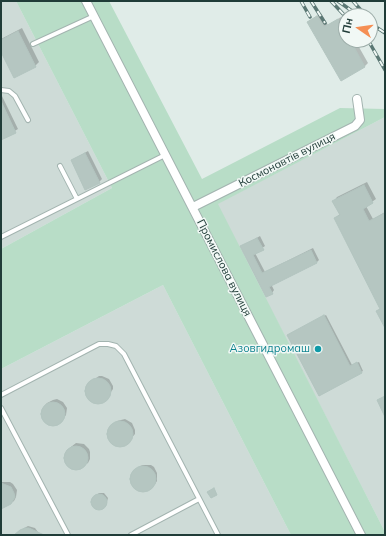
<!DOCTYPE html>
<html>
<head>
<meta charset="utf-8">
<style>
  body { margin:0 }
  #map { position:relative; width:386px; height:536px; overflow:hidden; background:#e0ece8; font-family:Mulish,sans-serif }
  canvas { display:block }
  .frame { position:absolute; inset:0; border:2px solid #203c38; pointer-events:none }
  .north { position:absolute; left:338px; top:8px; width:40px; height:40px; box-sizing:border-box; background:#f1f8f5; border:1px solid #9dada9; border-radius:50%; rotate:283deg; font-size:11px; font-weight:700; line-height:16px; text-align:center; color:#203c38 }
  .north::after { content:''; display:block; margin:auto; width:14px; height:18px; background:#f58f54; clip-path:polygon(50% 0,100% 100%,50% 72%,0 100%) }
</style>
</head>
<body>
<div id="map">
<canvas width="386" height="536"></canvas>
<div class="frame"></div>
<div class="north">Пн</div>
</div>
<script>
const c = document.querySelector('canvas').getContext('2d');
c.lineJoin = 'round';
function paint(path, color) { c.fillStyle = color; c.fill(path, 'evenodd'); }
const shape = rows => new Path2D(rows.map(r => 'M' + r).join(''));
function stroke(path, color, width, dash) { c.strokeStyle = color; c.lineWidth = width; c.lineCap = dash ? 'butt' : 'round'; c.setLineDash(dash || []); c.stroke(path); }
function write(font, color, halo, rows, align = 'center') {
  c.font = font + ' Mulish,sans-serif'; c.lineWidth = 3; c.setLineDash([]); c.textBaseline = 'middle'; c.strokeStyle = halo; c.fillStyle = color; for (const [text, x, y, turn = 0] of rows) {
    c.save(); c.translate(x, y); c.rotate((+turn || 0) * Math.PI / 180); c.textAlign = isNaN(turn) ? turn : align; if (halo) c.strokeText(text, 0, 0); c.fillText(text, 0, 0); c.restore();
  }
}
paint(shape([
  [1,1,16,1,112,188,1,249],
  [385,117,385,532,217,204],
  [163,285,291,535,1,535,1,369]
]), '#cedbd7');
paint(shape([
  [16,1,109,1,202,179,340,108,385,109,385,117,218,204,385,532,385,535,291,535,163,285,1,369,1,249,112,188]
]), '#b8ddc7');
paint(shape([
  [321,13,328,25,341,17,346,24,346,40,355,40,368,63,365,66,342,79,308,22],
  [22,28,39,62,35,66,1,50,1,39],
  [1,94,18,129,1,139],
  [88,151,102,179,99,182,72,160],
  [367,182,376,199,366,206,373,219,385,212,385,326,377,311,381,308,335,218,340,214,334,201,337,197],
  [260,236,265,246,255,253,265,272,313,248,319,260,317,262,271,284,274,290,272,293,241,247],
  [326,315,352,365,359,362,363,371,319,394,288,335],
  [99,376,102,376,109,379,113,386,113,389,106,399,99,403,91,401,86,394,87,386,89,383],
  [57,399,63,402,67,408,66,415,61,422,54,425,46,423,42,417,42,409,47,403,53,400],
  [125,419,132,423,135,430,135,434,127,443,120,446,113,444,109,438,109,431,117,421],
  [76,443,84,444,89,449,90,452,90,459,88,463,78,469,70,468,65,461,65,453,67,450],
  [143,465,151,465,154,467,157,473,157,481,155,484,144,491,137,489,132,483,132,475,140,466],
  [1,482,10,482,13,484,17,490,16,497,14,501,11,503,1,506],
  [99,493,104,493,108,498,106,505,100,509,95,508,92,504,92,499],
  [28,526,35,528,40,535,17,535,21,530]
]), '#0003');
const building = shape([
  [317,16,324,27,338,19,346,34,346,40,350,40,365,67,341,81,307,22,317,16],
  [18,31,36,67,14,78,1,52,1,40,18,31],
  [1,101,16,133,1,140,1,101],
  [85,153,100,183,85,190,71,160,85,153],
  [364,185,373,203,363,209,369,221,385,213,385,328,376,311,380,309,334,218,340,215,332,201,364,185],
  [257,238,264,250,253,255,262,273,311,250,317,263,269,287,273,294,266,297,240,246,257,238],
  [324,315,350,366,357,362,362,373,319,396,287,335,324,315],
  '85 391a13 13 0 1 1 26 0a13 13 0 1 1-26 0Z',
  [385,396,385,417,377,400,385,396],
  '41 414a12 12 0 1 1 24 0a12 12 0 1 1-24 0Z',
  '107 434a13 13 0 1 1 26 0a13 13 0 1 1-26 0Z',
  '64 458a12 12 0 1 1 24 0a12 12 0 1 1-24 0Z',
  '130 479a13 13 0 1 1 26 0a13 13 0 1 1-26 0Z',
  [1,483,11,487,14,493,15,497,11,504,1,509,1,483],
  [214,488,217,495,211,498,207,492,214,488],
  '91 502a8 8 0 1 1 16 0a8 8 0 1 1-16 0Z',
  [25,528,29,528,44,535,14,535,20,530,25,528]
]);
paint(building, '#b5c6c1');
stroke(building, '#b3c5c0', 1);
const lane = shape([
  [33,44,94,16],
  [1,90,9,91,15,96,28,120],
  [60,166,77,199],
  [1,237,165,155],
  [1,395,99,344,108,344,116,346,124,354,218,535],
  [1,408,68,535],
  [131,535,199,499]
]);
const street = shape([
  [86,1,361,535],
  [193,207,355,126,360,120,357,99]
]);
stroke(lane, '#a3b4b0', 6);
stroke(street, '#a3b4b0', 10);
stroke(lane, '#fff', 4);
stroke(street, '#fff', 8);
const rail = shape([
  [301,1,310,17],
  [311,1,325,23],
  [331,1,346,17],
  [338,1,359,16],
  [353,1,366,16],
  [370,21,376,27,385,33],
  [368,40,385,70]
]);
stroke(rail, '#5b7874', 3.5);
stroke(rail, '#f1f8f5', 2, [6]);
for (const [x, y, r, color] of [
  [318,349,4,"#0f9aa8"]
]) { const dot = new Path2D(); dot.arc(x, y, r, 0, 2 * Math.PI); c.fillStyle = color; c.fill(dot); stroke(dot, '#f1f8f5', 1.5); }
write('11px', '#203c38', '#f1f8f5', [
  ["Космонавтів вулиця",287,160,-27],
  ["Промислова вулиця",224,268,63]
]);
write('11px', '#0d838f', '#f1f8f5', [
  ["Азовгидромаш",310,349]
], 'right');
</script>
</body>
</html>
